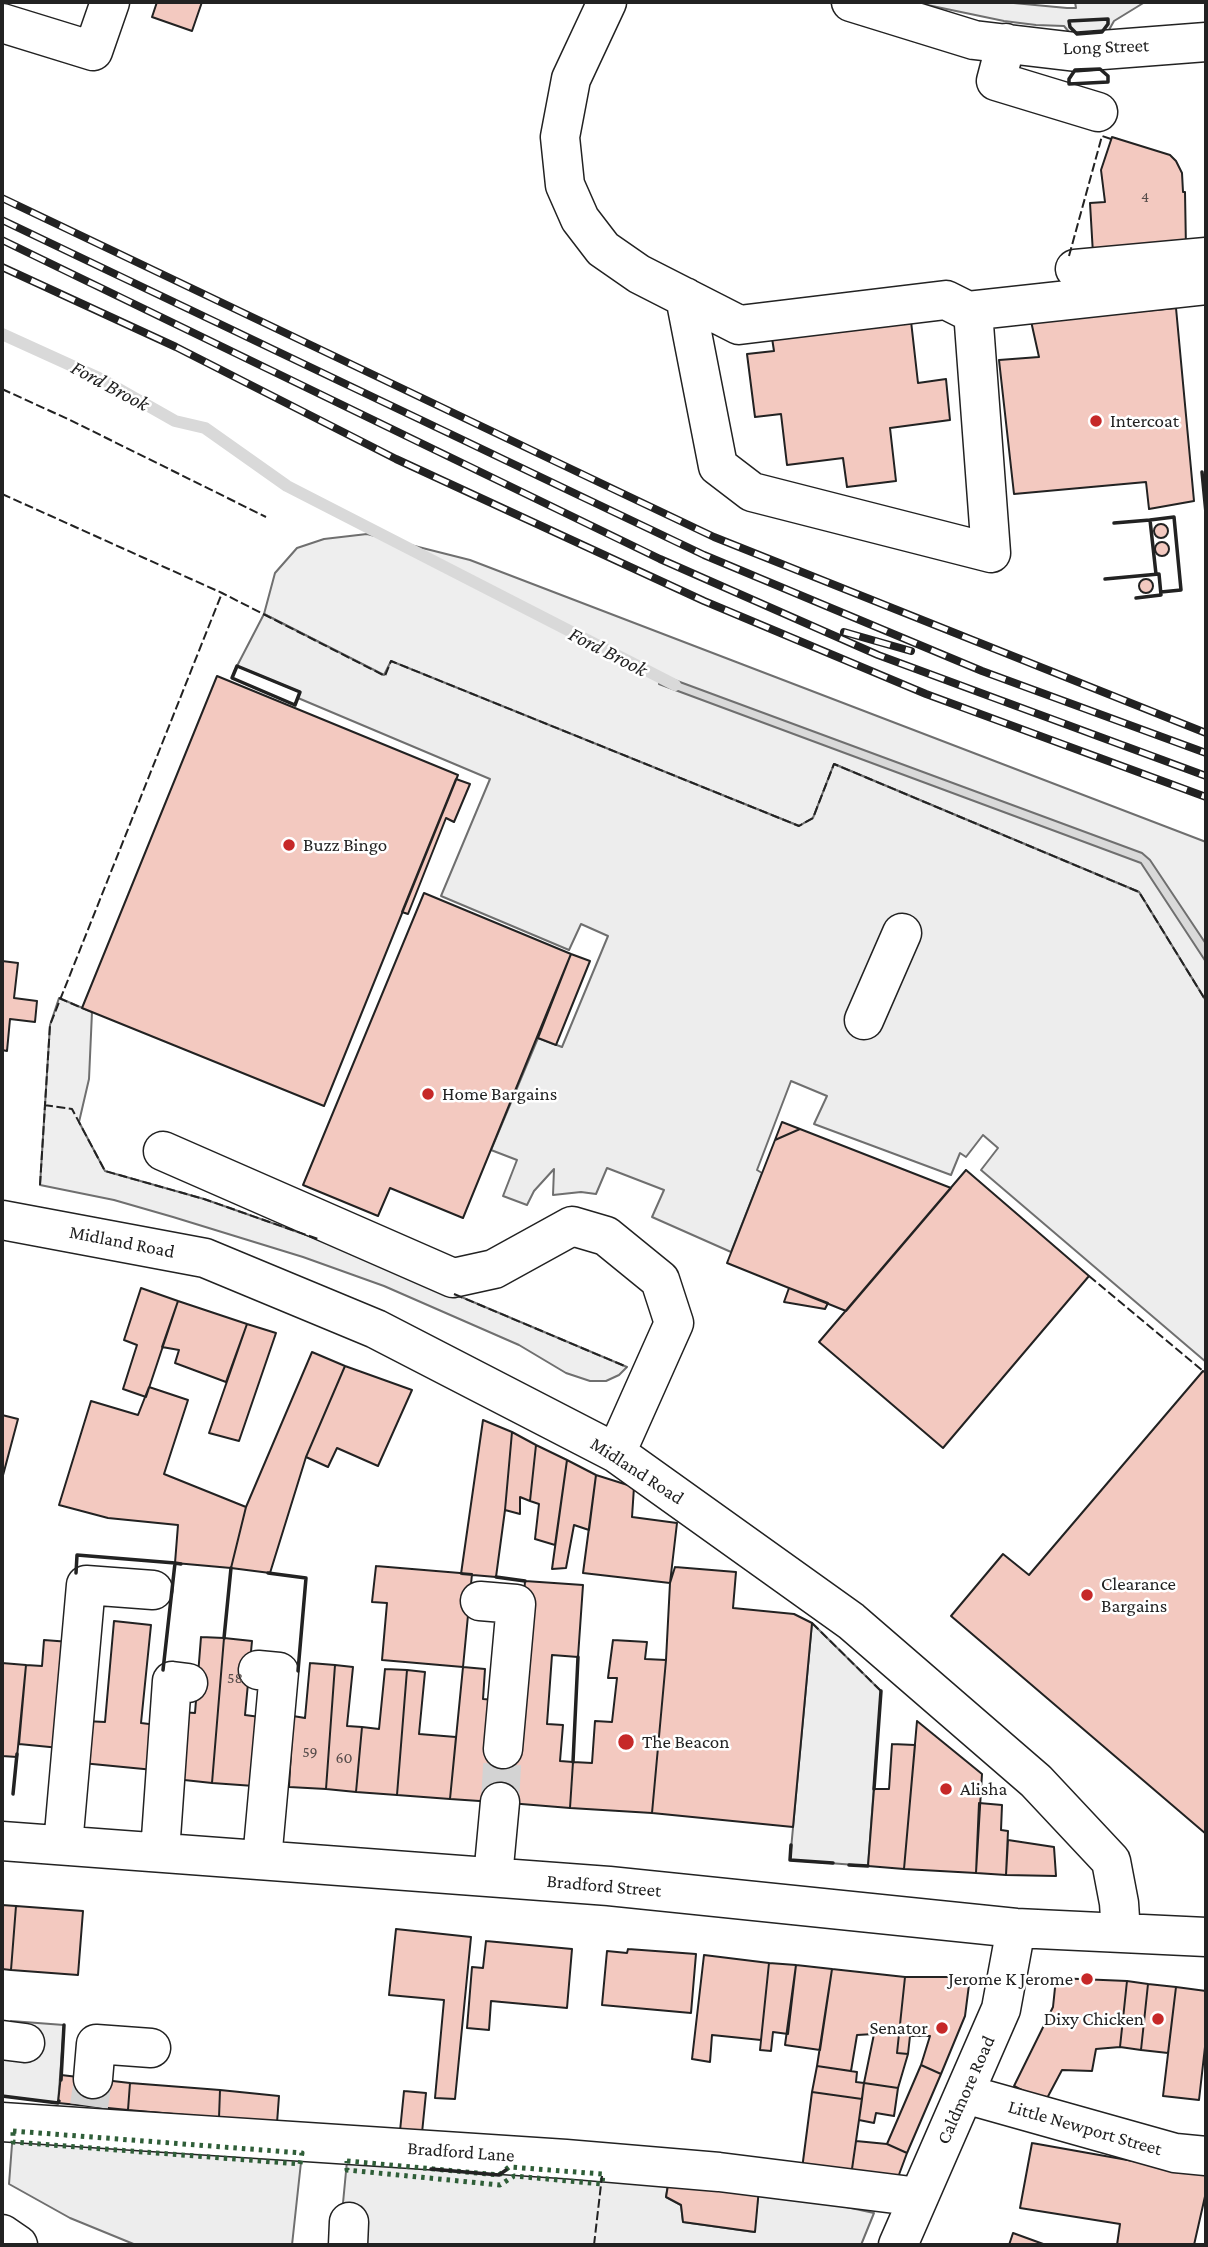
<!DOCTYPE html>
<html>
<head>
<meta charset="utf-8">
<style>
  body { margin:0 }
  #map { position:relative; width:1208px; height:2247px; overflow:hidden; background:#fff; font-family:"Crimson Pro",serif }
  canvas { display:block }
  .frame { position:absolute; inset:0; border:4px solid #222; pointer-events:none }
</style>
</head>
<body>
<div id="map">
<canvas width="1208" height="2247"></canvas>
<div class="frame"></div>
</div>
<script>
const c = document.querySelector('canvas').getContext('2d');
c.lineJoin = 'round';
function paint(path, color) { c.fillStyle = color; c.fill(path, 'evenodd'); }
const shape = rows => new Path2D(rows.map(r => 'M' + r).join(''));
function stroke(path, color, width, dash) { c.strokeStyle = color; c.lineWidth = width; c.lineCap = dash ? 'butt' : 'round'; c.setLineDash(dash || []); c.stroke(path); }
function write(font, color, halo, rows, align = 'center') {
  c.font = font + ' "Crimson Pro",serif'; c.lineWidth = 5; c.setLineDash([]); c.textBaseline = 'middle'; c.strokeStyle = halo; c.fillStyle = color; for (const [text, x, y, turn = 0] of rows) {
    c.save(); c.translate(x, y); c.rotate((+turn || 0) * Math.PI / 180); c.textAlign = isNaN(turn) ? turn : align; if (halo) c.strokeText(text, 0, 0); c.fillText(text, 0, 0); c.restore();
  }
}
const green = shape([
  [367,534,470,560,1206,842,1206,1001,1139,892,834,764,813,818,799,826,391,662,385,676,264,614,275,573,297,548,324,539,367,534],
  [59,998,92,1012,89,1079,79,1122,105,1171,204,1199,309,1236,407,1274,627,1367,619,1375,606,1381,590,1381,566,1373,519,1345,384,1286,303,1257,173,1217,114,1200,40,1185,50,1025,59,998]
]);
paint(green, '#eee');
stroke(green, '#6f6f6f', 2);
const parking = shape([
  [913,2,1003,2,1067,8,1076,8,1075,2,1145,2,1114,21,1105,37,1074,38,1064,26,1036,25,1004,21,913,2],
  [264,614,384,675,391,661,799,826,813,818,834,764,1139,892,1206,1001,1206,1362,981,1170,998,1148,983,1135,966,1157,960,1153,951,1175,814,1124,827,1096,791,1081,757,1170,762,1173,731,1252,652,1217,664,1190,607,1168,596,1194,581,1192,553,1195,554,1169,534,1191,527,1205,503,1196,517,1160,491,1150,538,1038,562,1047,608,936,581,924,569,950,441,896,490,779,298,698,300,692,237,666,264,614],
  [812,1623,881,1691,868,1866,790,1860,812,1623],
  [11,2021,64,2025,58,2103,2,2096,2,2026,9,2026,11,2021],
  [13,2131,302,2153,292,2245,136,2245,70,2218,9,2184,13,2131],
  [347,2161,499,2175,509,2167,669,2179,666,2197,681,2205,683,2222,754,2232,759,2188,874,2213,861,2245,339,2245,347,2161]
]);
paint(parking, '#ededed');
stroke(parking, '#6f6f6f', 2);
const water = shape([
  [661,675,1142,853,1150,860,1206,944,1206,962,1141,863,659,684,661,675]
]);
paint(water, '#d9d9d9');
stroke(water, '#6f6f6f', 2);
stroke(shape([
  [2,334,101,379,175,421,205,428,287,486,675,685]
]), '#d9d9d9', 12);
const building = shape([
  [157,2,202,2,192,31,152,17,157,2],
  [1112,137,1170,155,1176,161,1182,173,1183,192,1185,192,1186,249,1093,254,1090,203,1105,202,1101,170,1112,137],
  [1176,308,1194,501,1149,509,1146,482,1014,494,999,360,1039,357,1031,321,1176,308],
  [911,321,918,383,946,379,950,420,890,428,896,481,847,487,843,458,787,465,781,414,755,417,747,354,774,351,772,338,911,321],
  '1154 531a7 7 0 1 1 14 0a7 7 0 1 1-14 0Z',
  '1155 549a7 7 0 1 1 14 0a7 7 0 1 1-14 0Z',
  '1139 586a7 7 0 1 1 14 0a7 7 0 1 1-14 0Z',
  [217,676,458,775,324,1106,82,1008,217,676],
  [456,779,470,784,454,822,446,818,408,914,402,912,456,779],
  [424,893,571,954,463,1218,390,1188,378,1216,303,1185,424,893],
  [571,954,590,961,556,1045,538,1038,571,954],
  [2,961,18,963,14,998,37,1001,35,1022,10,1019,7,1051,2,1050,2,961],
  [782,1122,800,1129,775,1140,782,1122],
  [800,1129,951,1188,846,1311,727,1263,775,1140,800,1129],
  [966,1170,1089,1276,943,1448,819,1342,966,1170],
  [141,1288,178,1301,146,1397,123,1389,137,1345,124,1340,141,1288],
  [789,1288,828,1303,825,1309,784,1302,789,1288],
  [178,1301,247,1324,226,1382,175,1363,179,1350,162,1347,178,1301],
  [247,1324,276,1333,239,1441,209,1433,247,1324],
  [312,1352,345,1366,306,1457,270,1573,231,1568,246,1507,312,1352],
  [345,1366,412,1390,378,1466,337,1448,328,1467,306,1457,345,1366],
  [1203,1371,1206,1373,1206,1834,951,1616,1003,1554,1029,1575,1203,1371],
  [149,1387,188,1400,164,1474,246,1507,231,1568,175,1563,178,1525,108,1518,59,1505,91,1401,138,1415,149,1387],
  [2,1415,18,1419,2,1479,2,1415],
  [483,1420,512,1432,505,1510,496,1577,461,1574,483,1420],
  [512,1432,536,1445,530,1501,520,1497,520,1514,505,1510,512,1432],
  [536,1445,567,1460,555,1545,535,1539,539,1504,530,1501,536,1445],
  [567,1460,596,1475,589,1530,574,1525,566,1568,552,1569,567,1460],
  [596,1475,634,1487,632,1517,677,1523,670,1583,583,1573,596,1475],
  [376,1566,472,1574,463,1667,382,1660,387,1603,372,1602,376,1566],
  [675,1567,736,1572,733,1608,794,1614,812,1623,793,1827,652,1813,666,1660,670,1583,675,1567],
  [525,1581,583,1585,578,1657,552,1655,547,1724,563,1725,560,1761,573,1762,570,1808,509,1803,525,1581],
  [114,1621,151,1625,141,1723,157,1725,154,1770,82,1763,85,1721,105,1722,114,1621],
  [201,1637,224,1638,212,1783,175,1779,180,1712,195,1713,201,1637],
  [224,1638,252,1641,245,1715,260,1717,254,1786,212,1783,224,1638],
  [44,1640,70,1642,60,1748,19,1744,26,1665,42,1666,44,1640],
  [613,1640,647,1642,645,1659,666,1660,652,1813,570,1808,573,1762,592,1763,595,1721,612,1722,617,1678,608,1678,613,1640],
  [2,1663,26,1665,17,1757,2,1756,2,1663],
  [310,1663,335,1665,326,1789,289,1787,293,1716,305,1718,310,1663],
  [335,1665,353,1667,347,1726,362,1727,356,1792,326,1789,335,1665],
  [463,1667,485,1669,483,1699,495,1700,513,1750,509,1803,450,1799,463,1667],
  [385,1669,407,1670,397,1795,356,1792,362,1727,379,1729,385,1669],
  [407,1670,425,1672,419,1734,456,1737,450,1799,397,1795,407,1670],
  [917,1721,982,1774,976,1873,904,1869,917,1721],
  [892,1744,915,1745,904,1869,868,1866,874,1789,889,1789,892,1744],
  [979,1803,1002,1805,1001,1830,1008,1831,1006,1875,976,1873,979,1803],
  [1008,1840,1054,1847,1056,1876,1006,1875,1008,1840],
  [2,1905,16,1906,11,1970,2,1969,2,1905],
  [16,1906,83,1911,78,1975,11,1970,16,1906],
  [396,1929,471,1937,455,2099,435,2098,444,2000,389,1995,396,1929],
  [486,1941,572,1949,567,2008,491,2001,489,2030,467,2028,472,1967,483,1968,486,1941],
  [628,1949,696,1954,691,2013,602,2005,607,1951,627,1953,628,1949],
  [704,1955,769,1963,761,2040,712,2035,710,2062,692,2059,704,1955],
  [769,1963,796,1965,788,2034,773,2032,771,2051,760,2050,769,1963],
  [796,1965,832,1969,820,2050,785,2045,796,1965],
  [832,1969,905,1977,897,2053,908,2054,898,2088,864,2083,874,2034,857,2035,851,2071,817,2066,832,1969],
  [905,1977,970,1977,965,2016,941,2074,921,2065,930,2036,910,2036,908,2054,897,2053,905,1977],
  [1056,1978,1127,1981,1120,2047,1096,2049,1092,2071,1062,2070,1045,2102,1014,2086,1053,2007,1056,1978],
  [1127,1981,1148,1984,1141,2050,1120,2047,1127,1981],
  [1148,1984,1176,1987,1168,2053,1141,2050,1148,1984],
  [1176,1987,1206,1991,1206,2038,1199,2100,1163,2096,1176,1987],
  [921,2065,941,2074,907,2153,887,2144,921,2065],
  [817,2066,857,2072,856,2082,864,2083,862,2099,812,2092,817,2066],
  [61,2075,130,2083,128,2110,58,2103,61,2075],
  [130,2083,220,2090,219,2118,128,2110,130,2083],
  [864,2083,898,2088,894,2116,876,2113,874,2123,859,2120,864,2083],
  [220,2090,279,2096,277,2123,219,2118,220,2090],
  [404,2091,426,2093,422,2133,400,2131,404,2091],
  [812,2092,862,2099,851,2176,802,2169,812,2092],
  [856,2141,887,2144,907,2153,897,2180,851,2176,856,2141],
  [1032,2143,1206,2174,1206,2192,1194,2245,1117,2245,1120,2224,1020,2208,1032,2143],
  [669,2179,759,2188,755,2232,683,2222,681,2205,666,2197,669,2179],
  [1013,2233,1046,2245,1009,2245,1013,2233]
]);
paint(building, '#f3c9c0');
stroke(building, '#222', 2);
stroke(shape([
  [500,1802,503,1749],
  [89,2106,93,2079]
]), '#d3d3d3', 38, [38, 19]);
const minor = shape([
  [607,2,571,79,560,137,565,185,580,219,603,249,639,274,739,325,946,300,968,311,1206,285],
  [851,2,974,40,1076,52,1206,42],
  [2,23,93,51,110,2],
  [1006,43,996,81,1098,112],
  [1075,269,1206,257],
  [685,297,718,466,752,492,991,553,973,311],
  [864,1020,902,933],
  [163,1151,453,1278,494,1269,572,1226,606,1236,660,1280,674,1323,616,1453],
  [2,1220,205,1258,376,1329,616,1453,851,1621,1036,1781,1111,1861,1119,1903,1121,1933],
  [480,1601,516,1604,503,1749],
  [258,1670,279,1672,262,1860],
  [2,1841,609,1886,1016,1928,1206,1937],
  [63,1845,86,1585,153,1590],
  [160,1852,172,1681,188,1683],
  [493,1877,500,1802],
  [2,2040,25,2043],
  [93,2079,96,2044,151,2048],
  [965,2094,1175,2153,1206,2156],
  [2,2122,566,2159,719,2172,919,2197],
  [2,2234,18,2245],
  [348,2245,349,2222],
  [898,2245,1001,2009,1016,1928]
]);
stroke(minor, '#222', 41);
stroke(minor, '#fff', 38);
const rail = shape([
  [2,198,714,537,1206,733],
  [2,220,704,555,982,671,1206,753],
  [2,240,660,559,878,655,1206,776],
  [2,267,176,347,396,459,704,601,926,694,1206,797],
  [844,632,911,651]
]);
stroke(rail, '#222', 8);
stroke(rail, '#fff', 5, [16]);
stroke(shape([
  [13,2131,302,2153,300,2164,13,2142,13,2131],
  [347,2161,499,2175,509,2167,603,2174,602,2184,514,2176,500,2185,347,2170,347,2161]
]), '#2f5e38', 5, [3.5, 5]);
stroke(shape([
  [1069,256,1102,136,1111,139],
  [2,389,70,420,266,517],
  [2,494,222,593,385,676,391,661,799,826,813,818,834,764,1139,892,1206,1001],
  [59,998,82,1008],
  [44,1105,72,1109,105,1171,204,1199,318,1239],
  [40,1185,50,1025,222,593],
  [1089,1276,1203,1371],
  [454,1294,627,1367],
  [812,1623,881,1691],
  [594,2245,602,2176]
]), '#222', 2, [9, 3.5]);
stroke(shape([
  [1108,19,1108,24,1102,32,1077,34,1070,27,1069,21,1108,19],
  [1100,69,1108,76,1108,82,1069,84,1069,79,1075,70,1100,69],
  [1202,472,1206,513],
  [1114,523,1150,520],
  [1156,574,1150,520,1174,517,1181,590,1161,592],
  [1105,579,1159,574,1161,595,1136,598],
  [237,666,300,692,295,705,232,678,237,666],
  [76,1573,77,1555,175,1563],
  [268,1573,306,1578,298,1671],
  [496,1577,525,1581],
  [224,1638,231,1568],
  [163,1670,175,1563,181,1564],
  [573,1762,578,1657],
  [874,1789,881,1691],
  [13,1794,17,1754],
  [791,1845,790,1860,833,1863],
  [849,1865,868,1866],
  [61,2080,64,2025],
  [2,2096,58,2103,59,2101],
  [431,2169,499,2175,506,2170]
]), '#222', 3.5);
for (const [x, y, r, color] of [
  [1096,421,7,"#c62828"],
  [289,845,7,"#c62828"],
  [428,1094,7,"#c62828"],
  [1087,1595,7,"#c62828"],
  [626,1742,9,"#c62828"],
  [946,1789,7,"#c62828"],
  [1087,1979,7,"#c62828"],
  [1158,2019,7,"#c62828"],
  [942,2028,7,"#c62828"]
]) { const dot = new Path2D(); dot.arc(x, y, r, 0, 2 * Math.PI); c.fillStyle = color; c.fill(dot); stroke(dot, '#fff', 2.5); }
write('16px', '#564c4a', null, [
  ["4",1145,197],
  ["58",235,1678],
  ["59",310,1752],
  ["60",344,1758]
]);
write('19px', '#222', '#fff', [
  ["Long Street",1106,47,-2],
  ["Midland Road",122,1242,11],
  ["Midland Road",637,1471,33],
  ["Bradford Street",604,1886,5],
  ["Caldmore Road",966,2090,-66],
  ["Little Newport Street",1085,2128,16],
  ["Bradford Lane",461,2152,4]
]);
write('19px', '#222', '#fff', [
  ["Intercoat",1110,421],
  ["Buzz Bingo",303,845],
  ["Home Bargains",442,1094],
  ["Clearance",1101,1584],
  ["Bargains",1101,1606],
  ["The Beacon",642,1742],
  ["Alisha",960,1789],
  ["Jerome K Jerome",1073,1979,"right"],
  ["Dixy Chicken",1144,2019,"right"],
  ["Senator",928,2028,"right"]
], 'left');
write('italic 21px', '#222', '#fff', [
  ["Ford Brook",110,386,28],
  ["Ford Brook",608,652,27]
]);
</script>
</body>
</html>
